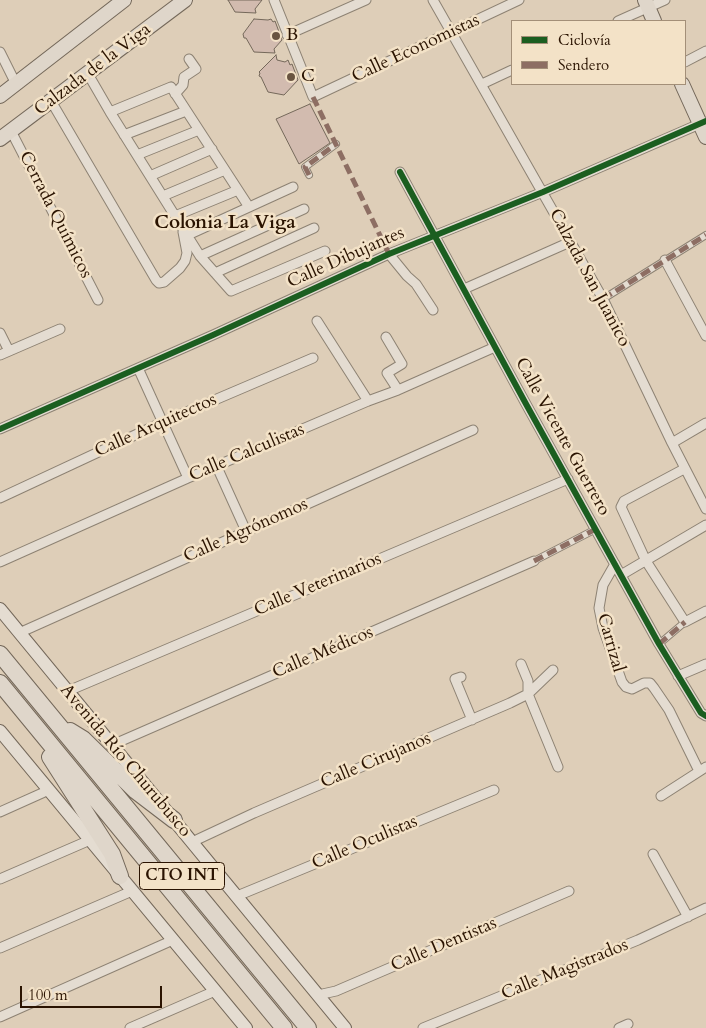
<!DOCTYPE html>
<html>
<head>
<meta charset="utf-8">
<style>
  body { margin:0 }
  #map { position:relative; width:706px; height:1028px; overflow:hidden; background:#deceb8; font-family:Cardo,serif }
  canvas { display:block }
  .legend { position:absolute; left:511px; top:20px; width:175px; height:65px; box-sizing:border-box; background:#f3e2c7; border:1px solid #a38f78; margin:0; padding:6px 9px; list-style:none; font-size:15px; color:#2a1301 }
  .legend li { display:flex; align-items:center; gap:10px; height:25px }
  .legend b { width:25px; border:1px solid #a38f78 }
  .scale { position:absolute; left:20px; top:986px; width:142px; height:22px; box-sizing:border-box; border:2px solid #2a1301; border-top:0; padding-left:6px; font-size:15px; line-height:18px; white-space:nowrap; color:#2a1301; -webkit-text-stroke:4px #f3e2c7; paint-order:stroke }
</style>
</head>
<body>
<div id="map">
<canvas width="706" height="1028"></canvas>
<ul class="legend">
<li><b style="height:6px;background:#1b5e20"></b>Ciclovía</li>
<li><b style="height:6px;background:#8d6e63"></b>Sendero</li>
</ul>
<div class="scale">100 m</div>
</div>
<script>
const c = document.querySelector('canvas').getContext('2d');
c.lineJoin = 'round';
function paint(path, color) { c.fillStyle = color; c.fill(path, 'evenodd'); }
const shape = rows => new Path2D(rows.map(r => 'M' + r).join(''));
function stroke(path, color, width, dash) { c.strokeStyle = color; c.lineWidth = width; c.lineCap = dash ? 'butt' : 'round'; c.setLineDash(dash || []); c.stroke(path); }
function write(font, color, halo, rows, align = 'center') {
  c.font = font + ' Cardo,serif'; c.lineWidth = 5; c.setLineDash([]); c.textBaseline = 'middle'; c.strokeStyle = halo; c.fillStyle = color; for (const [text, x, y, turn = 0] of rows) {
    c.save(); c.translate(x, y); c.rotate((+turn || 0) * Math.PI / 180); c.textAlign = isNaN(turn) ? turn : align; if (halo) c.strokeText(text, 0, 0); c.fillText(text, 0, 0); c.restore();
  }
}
const building = shape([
  [228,0,262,0,255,9,256,13,235,12,228,0],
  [254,19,268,20,271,19,273,22,275,21,282,40,274,49,275,53,254,52,246,38,244,38,243,34,254,19],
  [276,55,277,60,285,62,288,60,290,65,292,64,298,80,284,95,268,92,261,77,259,76,260,73,259,72,276,55],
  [310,104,330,143,299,164,276,119,310,104]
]);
paint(building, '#d2bbaf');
stroke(building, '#74685a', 1);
const pedestrian = shape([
  [309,175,305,167,336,144],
  [603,299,706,235],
  [534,561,596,529],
  [659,644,685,622]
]);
const minor = shape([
  [274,0,313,97,519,0],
  [433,0,603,299,672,443,706,509],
  [618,21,665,0],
  [287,35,366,0],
  [0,52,16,84],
  [685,62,706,51],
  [88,74,110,112,200,256,231,291,325,251],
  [482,84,512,70],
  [175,94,183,85,184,77,196,69,189,59],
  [51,101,156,280,159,283,164,282,180,268,185,261,187,253,183,232],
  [110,112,171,87,249,207],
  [11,131,98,300],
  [124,135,186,111],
  [137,155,199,130],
  [400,172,526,404,659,644,701,713,706,716],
  [150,176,212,149],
  [163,196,225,170],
  [175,216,238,190],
  [188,235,293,187],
  [389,254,407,276,416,284,433,310],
  [200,256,304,209],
  [665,260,706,336],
  [215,273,314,228],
  [464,289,570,242],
  [317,321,368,401],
  [0,333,9,351],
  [386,337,402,364,387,373,398,390],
  [0,355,60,329],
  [138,368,188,478],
  [0,429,213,335,389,254,543,192,704,122],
  [672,443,706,423],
  [217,467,246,531],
  [684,469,624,501,621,507,646,561,685,622,706,611],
  [0,498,163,422,313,358],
  [0,562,188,478,368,401,398,390,495,347],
  [615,564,603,585,599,608,603,628,622,682,626,687,632,689,644,683,650,683,654,688,669,710,699,771],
  [621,575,706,525],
  [19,633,473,430],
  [521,664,528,681,528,694,558,767],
  [678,676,706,664],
  [461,677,455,679,472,720],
  [68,691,568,479],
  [112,745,534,561],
  [661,796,706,767],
  [0,812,49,790],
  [192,842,254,813,510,703,528,694,553,670],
  [653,854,688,917],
  [0,879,90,840],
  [237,896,494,790],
  [0,948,132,891],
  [318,995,336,991,569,891],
  [0,1017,173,940],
  [130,1028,215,991],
  [423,1028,638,940,706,908],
  [619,1028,628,1024]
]);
const secondary = shape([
  [0,609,345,1028],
  [0,731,246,1028]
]);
const primary = shape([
  [645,0,654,21],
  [682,84,706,137],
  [0,96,124,0],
  [0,139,185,0]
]);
const motorway = shape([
  [0,654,308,1028],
  [0,683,284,1028],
  [70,731,83,739,136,791,174,820],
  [50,757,112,854,120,876]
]);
stroke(pedestrian, '#8d8273', 8);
stroke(minor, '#8d8273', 11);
stroke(secondary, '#74685a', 14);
stroke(primary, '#74685a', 16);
stroke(motorway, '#74685a', 18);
stroke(pedestrian, '#e4dcd1', 6);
stroke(minor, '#e4dcd1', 9);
stroke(secondary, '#e4dcd1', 12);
stroke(primary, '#dfd6ca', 14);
stroke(motorway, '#dfd6ca', 16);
stroke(shape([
  [313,97,389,254],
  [309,175,305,167,336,144],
  [603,299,706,235],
  [534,561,596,529],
  [659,644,685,622]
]), '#8d6e63', 5, [10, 5]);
stroke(shape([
  [400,172,526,404,659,644,701,713,706,716],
  [0,429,213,335,389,254,543,192,706,121]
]), '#1b5e20', 6);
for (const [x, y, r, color] of [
  [276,36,5,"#695441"],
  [291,77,5,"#695441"]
]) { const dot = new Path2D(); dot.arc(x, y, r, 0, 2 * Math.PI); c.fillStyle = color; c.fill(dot); stroke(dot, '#f3e2c7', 2); }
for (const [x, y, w] of [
  [182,876,85]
]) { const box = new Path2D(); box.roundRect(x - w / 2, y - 13.5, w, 27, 4); c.fillStyle = '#f3e2c7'; c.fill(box); stroke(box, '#2a1301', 1); }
write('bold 16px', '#2a1301', null, [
  ["CTO INT",182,876]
]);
write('18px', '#2a1301', '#f3e2c7', [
  ["B",286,36],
  ["C",301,77]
], 'left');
write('18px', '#2a1301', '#f3e2c7', [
  ["Calle Economistas",416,49,-25],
  ["Calzada de la Viga",93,70,-37],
  ["Cerrada Químicos",55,215,63],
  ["Calle Dibujantes",346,258,-24],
  ["Calzada San Juanico",589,278,62],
  ["Calle Arquitectos",156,426,-24],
  ["Calle Vicente Guerrero",562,437,61],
  ["Calle Calculistas",247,453,-23],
  ["Calle Agrónomos",246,531,-24],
  ["Calle Veterinarios",318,585,-23],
  ["Carrizal",610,643,74],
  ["Calle Médicos",323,653,-23],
  ["Avenida Río Churubusco",125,761,50],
  ["Calle Cirujanos",376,761,-23],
  ["Calle Oculistas",365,843,-23],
  ["Calle Dentistas",444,945,-23],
  ["Calle Magistrados",565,970,-22]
]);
write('bold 19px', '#2a1301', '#f3e2c7', [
  ["Colonia La Viga",225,224]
]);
</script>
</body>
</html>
